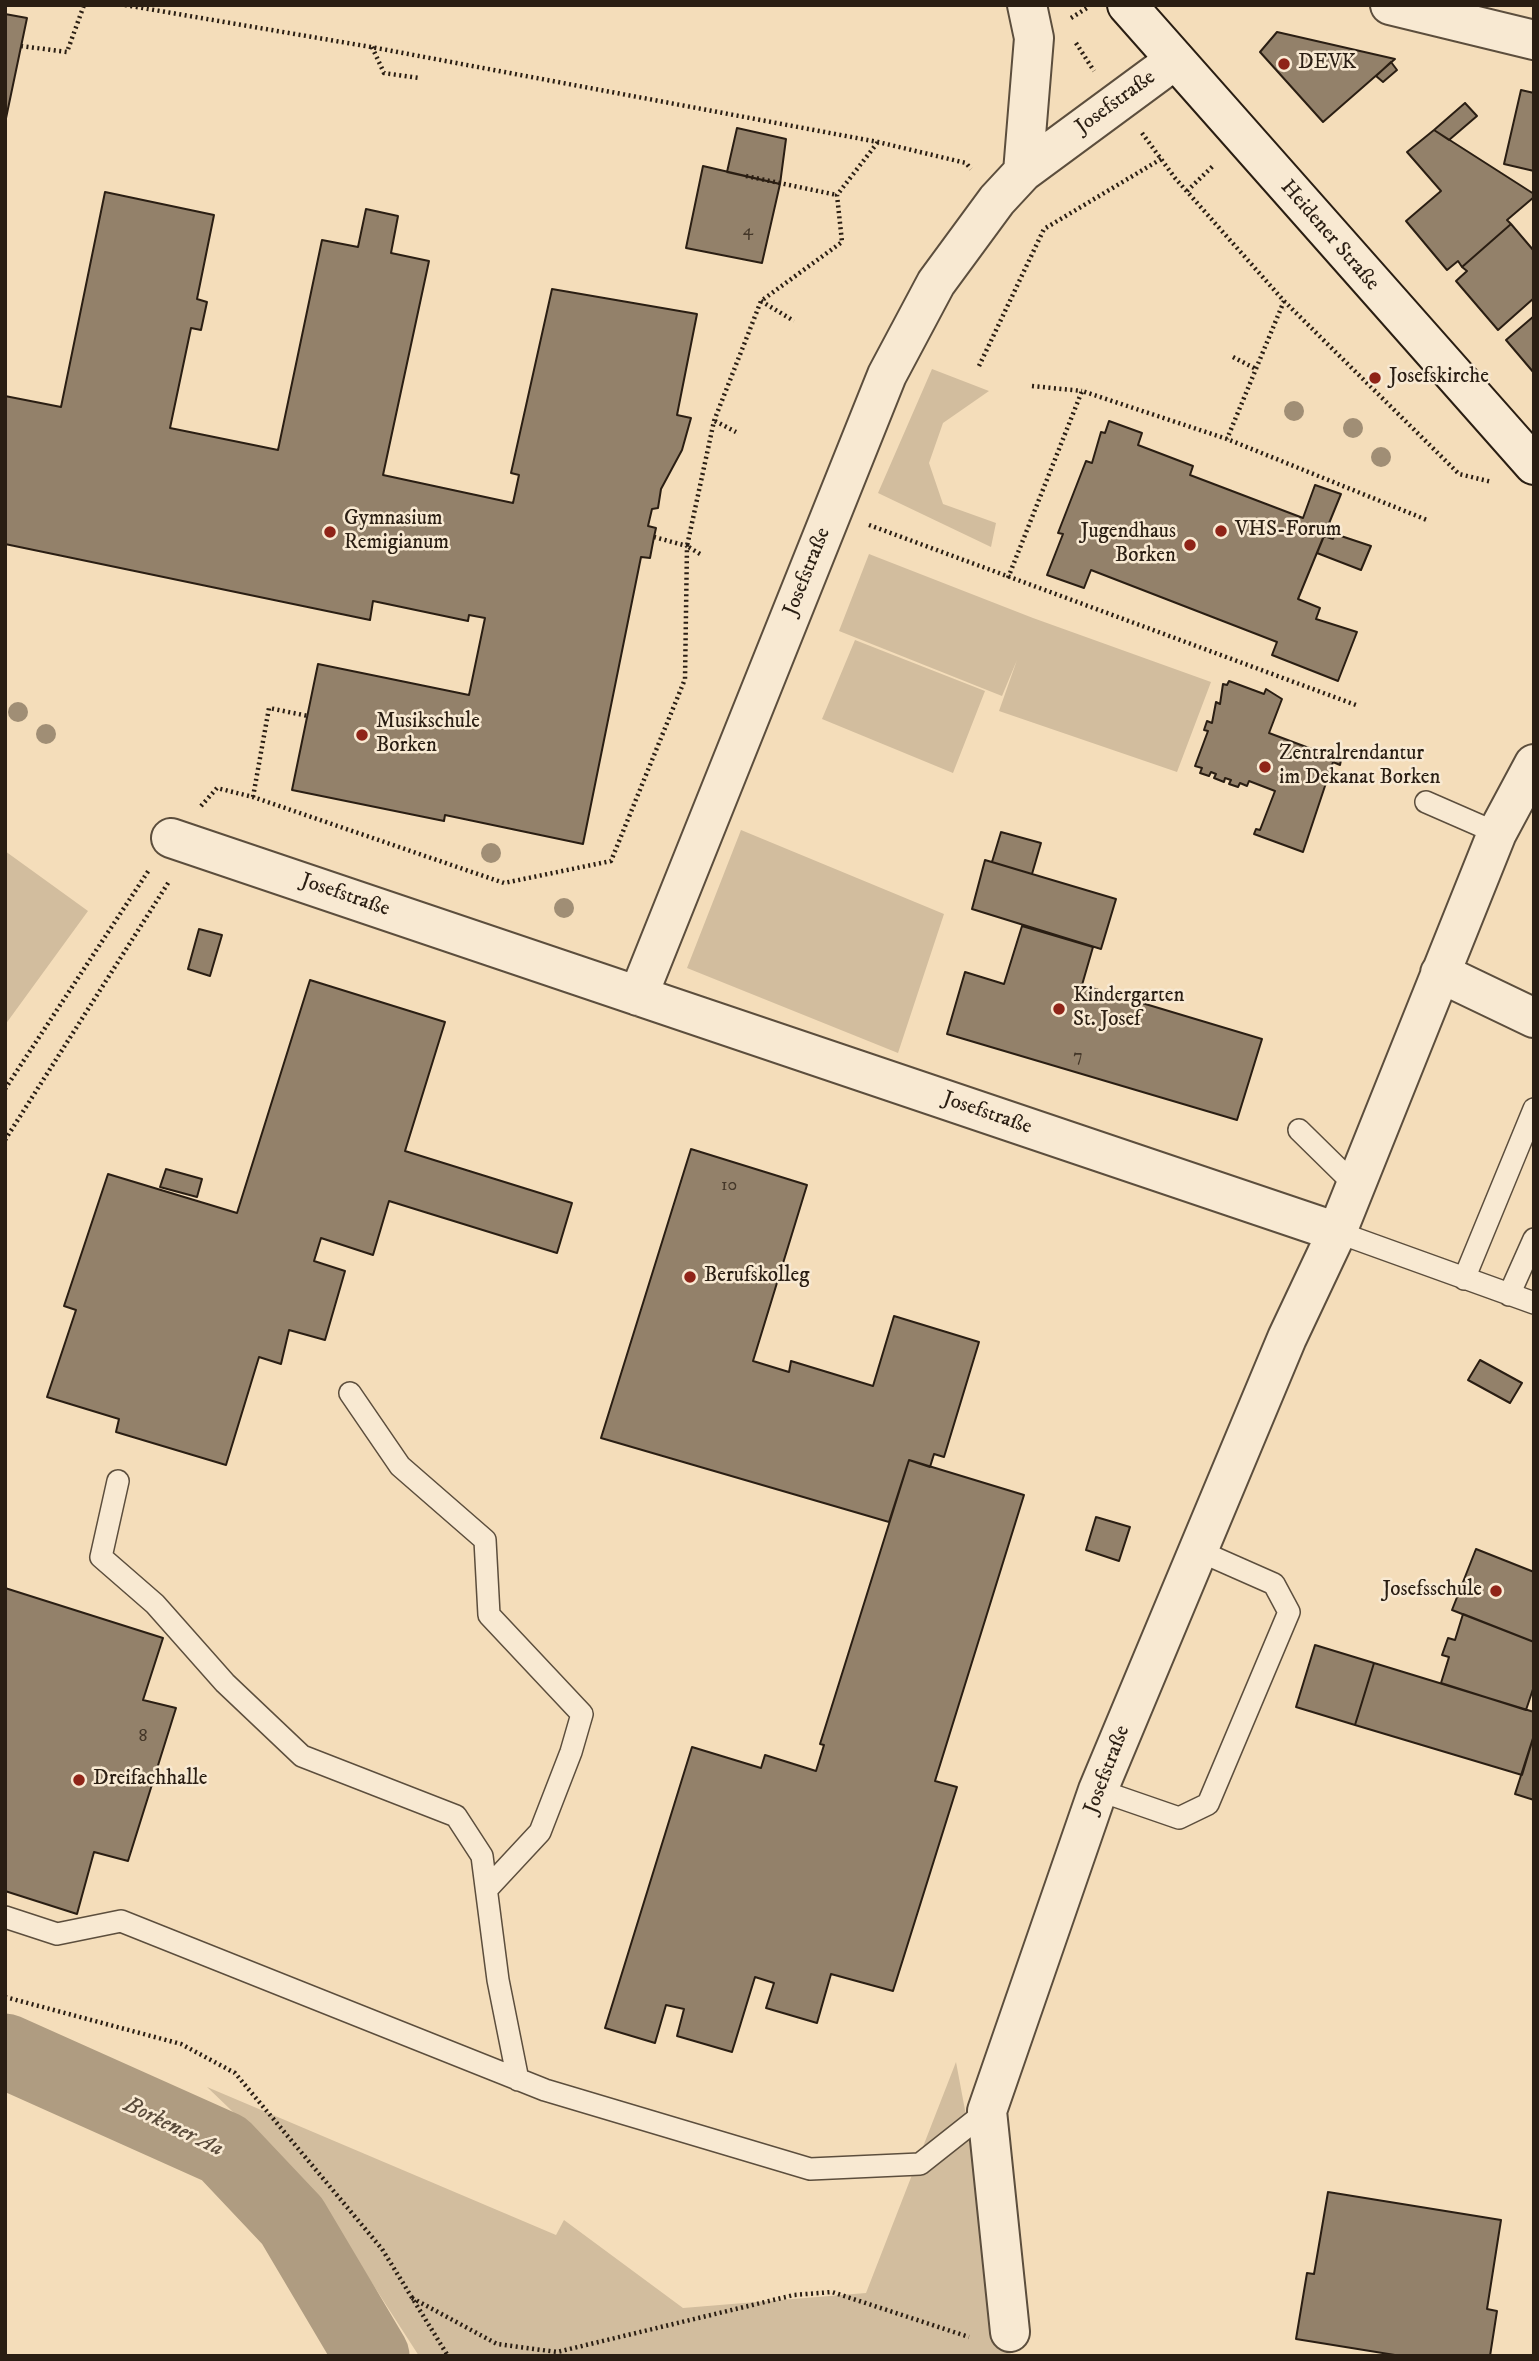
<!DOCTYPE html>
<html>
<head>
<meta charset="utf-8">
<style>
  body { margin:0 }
  #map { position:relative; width:1539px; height:2361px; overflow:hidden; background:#f4ddba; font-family:"IM FELL DW Pica",serif }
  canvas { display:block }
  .frame { position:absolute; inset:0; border:7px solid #2a1e13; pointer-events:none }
</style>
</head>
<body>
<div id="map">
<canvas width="1539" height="2361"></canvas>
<div class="frame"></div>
</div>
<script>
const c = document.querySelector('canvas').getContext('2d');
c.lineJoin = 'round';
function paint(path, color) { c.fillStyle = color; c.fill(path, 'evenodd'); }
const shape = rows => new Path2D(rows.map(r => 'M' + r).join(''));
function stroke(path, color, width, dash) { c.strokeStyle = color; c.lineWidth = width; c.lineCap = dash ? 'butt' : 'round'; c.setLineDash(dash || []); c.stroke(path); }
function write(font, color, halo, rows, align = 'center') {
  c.font = font + ' "IM FELL DW Pica",serif'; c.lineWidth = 5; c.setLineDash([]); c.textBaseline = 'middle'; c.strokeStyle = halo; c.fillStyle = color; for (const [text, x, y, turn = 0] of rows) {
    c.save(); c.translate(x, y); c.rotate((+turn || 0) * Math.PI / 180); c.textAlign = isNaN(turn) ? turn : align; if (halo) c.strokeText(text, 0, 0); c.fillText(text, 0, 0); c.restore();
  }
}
paint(shape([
  [932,369,989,391,943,423,929,463,943,504,996,523,991,547,878,493],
  [869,554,1033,618,1211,682,1177,772,999,711,1017,660,1002,696,839,631],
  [855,640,985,691,953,773,822,719],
  [741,830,944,914,898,1053,687,968],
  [5,851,88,911,5,1025],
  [956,2062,1011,2356,419,2356,341,2235,255,2133,207,2087,556,2235,564,2220,683,2308,866,2293]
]), '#d2bd9e');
stroke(shape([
  [5,2051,224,2149,292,2221,372,2356]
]), '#af9c81', 75);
const building = shape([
  [5,14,27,18,5,123,5,14],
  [1277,32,1395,59,1323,122,1260,52,1277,32],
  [1391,62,1397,70,1383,82,1376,76,1391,62],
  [1521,90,1534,93,1534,171,1504,164,1521,90],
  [1465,103,1477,116,1449,140,1434,130,1465,103],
  [737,128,786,139,780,184,727,172,737,128],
  [1434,130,1534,194,1534,197,1507,220,1511,224,1462,267,1458,261,1447,270,1406,221,1441,191,1407,152,1434,130],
  [703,166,780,184,762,263,686,248,703,166],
  [105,192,214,215,197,299,207,302,201,330,191,328,170,428,278,450,322,240,358,247,366,209,398,216,391,253,429,261,383,475,513,503,519,475,511,473,552,289,697,314,677,415,691,418,682,450,661,489,658,508,652,509,648,526,656,528,654,537,650,558,641,557,583,844,445,815,444,821,292,790,318,664,469,695,485,618,469,615,468,621,373,601,370,620,5,544,5,396,61,407,105,192],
  [1511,224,1534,251,1534,298,1498,330,1456,281,1467,271,1462,267,1511,224],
  [1534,316,1534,373,1506,340,1534,316],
  [1109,421,1142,433,1138,445,1193,466,1190,475,1303,518,1315,485,1341,494,1298,599,1320,608,1316,619,1357,632,1338,681,1272,655,1277,642,1091,570,1084,588,1047,575,1063,534,1058,533,1086,461,1092,463,1101,432,1105,433,1109,421],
  [1335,534,1371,546,1361,570,1317,553,1324,536,1333,539,1335,534],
  [1229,681,1264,694,1266,689,1282,699,1269,733,1341,760,1340,765,1333,762,1303,852,1254,834,1256,829,1260,830,1275,791,1249,781,1247,786,1240,783,1238,787,1229,784,1231,780,1225,778,1224,782,1214,778,1216,774,1211,772,1209,776,1200,773,1202,768,1195,766,1208,731,1204,730,1207,721,1212,723,1216,702,1220,704,1223,684,1227,685,1229,681],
  [1001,832,1041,843,1032,874,992,862,1001,832],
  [985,860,1116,899,1101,949,972,909,985,860],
  [1022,926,1093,947,1082,985,1262,1039,1237,1120,947,1034,965,972,1004,984,1022,926],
  [199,929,222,935,210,976,188,969,199,929],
  [310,980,445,1022,405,1151,572,1203,557,1253,389,1201,373,1255,321,1238,314,1261,345,1271,325,1340,289,1330,281,1364,259,1357,226,1465,116,1432,119,1419,47,1397,76,1310,64,1306,108,1174,237,1213,310,980],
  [691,1149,807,1185,753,1361,789,1372,791,1361,873,1386,894,1316,979,1342,944,1457,934,1454,930,1467,909,1460,889,1522,601,1438,691,1149],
  [166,1169,202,1179,197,1197,160,1187,166,1169],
  [1480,1360,1522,1383,1510,1403,1468,1380,1480,1360],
  [909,1460,1024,1495,935,1781,957,1787,893,1991,831,1974,817,2023,766,2008,774,1983,755,1977,732,2052,677,2036,684,2009,666,2005,655,2043,605,2028,692,1747,761,1768,765,1755,816,1771,824,1745,820,1744,909,1460],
  [1096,1517,1130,1527,1119,1561,1086,1550,1096,1517],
  [1476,1549,1534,1572,1534,1642,1452,1610,1476,1549],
  [5,1588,163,1638,143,1700,176,1708,128,1861,94,1852,77,1914,5,1891,5,1588],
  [1463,1614,1534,1642,1534,1686,1526,1710,1441,1683,1449,1657,1442,1655,1448,1638,1455,1640,1463,1614],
  [1315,1645,1374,1663,1355,1725,1296,1707,1315,1645],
  [1374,1663,1534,1712,1534,1735,1522,1775,1355,1725,1374,1663],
  [1534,1735,1534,1800,1515,1794,1534,1735],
  [1328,2192,1501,2220,1487,2309,1497,2311,1490,2356,1401,2356,1296,2339,1307,2273,1314,2274,1328,2192]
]);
paint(building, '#93816a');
stroke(building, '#2a1e13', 2);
const lane = shape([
  [1426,802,1497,833],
  [1299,1130,1355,1185],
  [1337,1232,1534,1303],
  [1464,1279,1534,1109],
  [1509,1295,1534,1239],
  [350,1393,400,1466,485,1540,489,1615,582,1714,571,1752,540,1832,487,1889],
  [118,1481,101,1557,155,1604,225,1683,302,1756,456,1816,482,1856,498,1980,518,2080],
  [1098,1790,1179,1818,1208,1804,1289,1612,1274,1584,1197,1550],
  [5,1917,57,1934,121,1921,545,2090,810,2169,920,2164,987,2111]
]);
const street = shape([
  [1390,5,1534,40],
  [1023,172,1034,38,1027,5],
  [171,838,1337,1232],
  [1440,973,1534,1018],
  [638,996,887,375,936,283,997,200,1023,172,1175,60],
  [1010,2332,987,2111,1098,1790,1287,1338,1337,1232,1497,833,1534,764]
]);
const secondary = shape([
  [1127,5,1534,465]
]);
stroke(lane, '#5c4e3d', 24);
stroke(street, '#5c4e3d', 42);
stroke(secondary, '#2a1e13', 42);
stroke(shape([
  [125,5,371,47,878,142,966,163,971,169],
  [1071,18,1087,8],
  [1076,43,1094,71],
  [21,46,67,52,84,5],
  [372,47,384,73,419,78],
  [1142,133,1175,178,1284,301,1227,439],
  [746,176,837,195],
  [1187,191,1214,165],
  [761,301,794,321],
  [1284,301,1459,474,1492,482],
  [1233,357,1256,369],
  [979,366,1044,229,1161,159],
  [1032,386,1082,391],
  [715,421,736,432],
  [869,525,1356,705],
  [700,554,687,546,714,421,761,301,842,242,837,195,878,142],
  [1008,578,1082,391,1227,439,1427,520],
  [253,797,269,708,308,716],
  [201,806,217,788,253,797,504,883,611,861,685,679,687,546,654,537],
  [5,1089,149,870],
  [5,1140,170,880],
  [5,1997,181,2044,235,2073,382,2249,448,2356],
  [412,2298,497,2344,557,2352,794,2295,832,2292,969,2337]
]), '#2a1e13', 4.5, [2, 3.5]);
stroke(lane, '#f8e9d2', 21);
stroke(street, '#f8e9d2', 38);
stroke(secondary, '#f8e9d2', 38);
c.fillStyle = '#a08e75';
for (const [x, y] of [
  [1294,411],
  [1353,428],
  [1381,457],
  [18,712],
  [46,734],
  [491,853],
  [564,908]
]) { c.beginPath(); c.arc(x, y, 10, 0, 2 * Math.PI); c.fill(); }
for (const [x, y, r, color] of [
  [1284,64,7,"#8f2418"],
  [1375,378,7,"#8f2418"],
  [1221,531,7,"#8f2418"],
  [330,532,7,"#8f2418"],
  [1190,545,7,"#8f2418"],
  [362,735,7,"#8f2418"],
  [1265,767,7,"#8f2418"],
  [1059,1009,7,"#8f2418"],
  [690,1277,7,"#8f2418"],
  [1496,1591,7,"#8f2418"],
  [79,1780,7,"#8f2418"]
]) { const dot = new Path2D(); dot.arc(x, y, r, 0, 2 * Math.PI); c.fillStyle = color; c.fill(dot); stroke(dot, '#f8e9d2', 2.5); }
write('18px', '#443729', null, [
  ["4",748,231],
  ["7",1078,1057],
  ["10",729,1186],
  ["8",143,1737]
]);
write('21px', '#2a1e13', '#f8e9d2', [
  ["DEVK",1298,64],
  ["Josefskirche",1389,378],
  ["Gymnasium",344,520],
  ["Remigianum",344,544],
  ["VHS-Forum",1235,531],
  ["Jugendhaus",1176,533,"right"],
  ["Borken",1176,557,"right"],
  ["Musikschule",376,723],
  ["Borken",376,747],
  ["Zentralrendantur",1279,755],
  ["im Dekanat Borken",1279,779],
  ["Kindergarten",1073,997],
  ["St. Josef",1073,1021],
  ["Berufskolleg",704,1277],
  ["Josefsschule",1482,1591,"right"],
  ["Dreifachhalle",93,1780]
], 'left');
write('21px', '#2a1e13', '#f8e9d2', [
  ["Josefstraße",1116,103,-36],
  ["Heidener Straße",1329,236,49],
  ["Josefstraße",808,572,-68],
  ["Josefstraße",345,896,19],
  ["Josefstraße",987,1114,19],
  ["Josefstraße",1108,1770,-69]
]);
write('italic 23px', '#594a3a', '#f8e9d2', [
  ["Borkener Aa",173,2128,26]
]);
</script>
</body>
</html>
